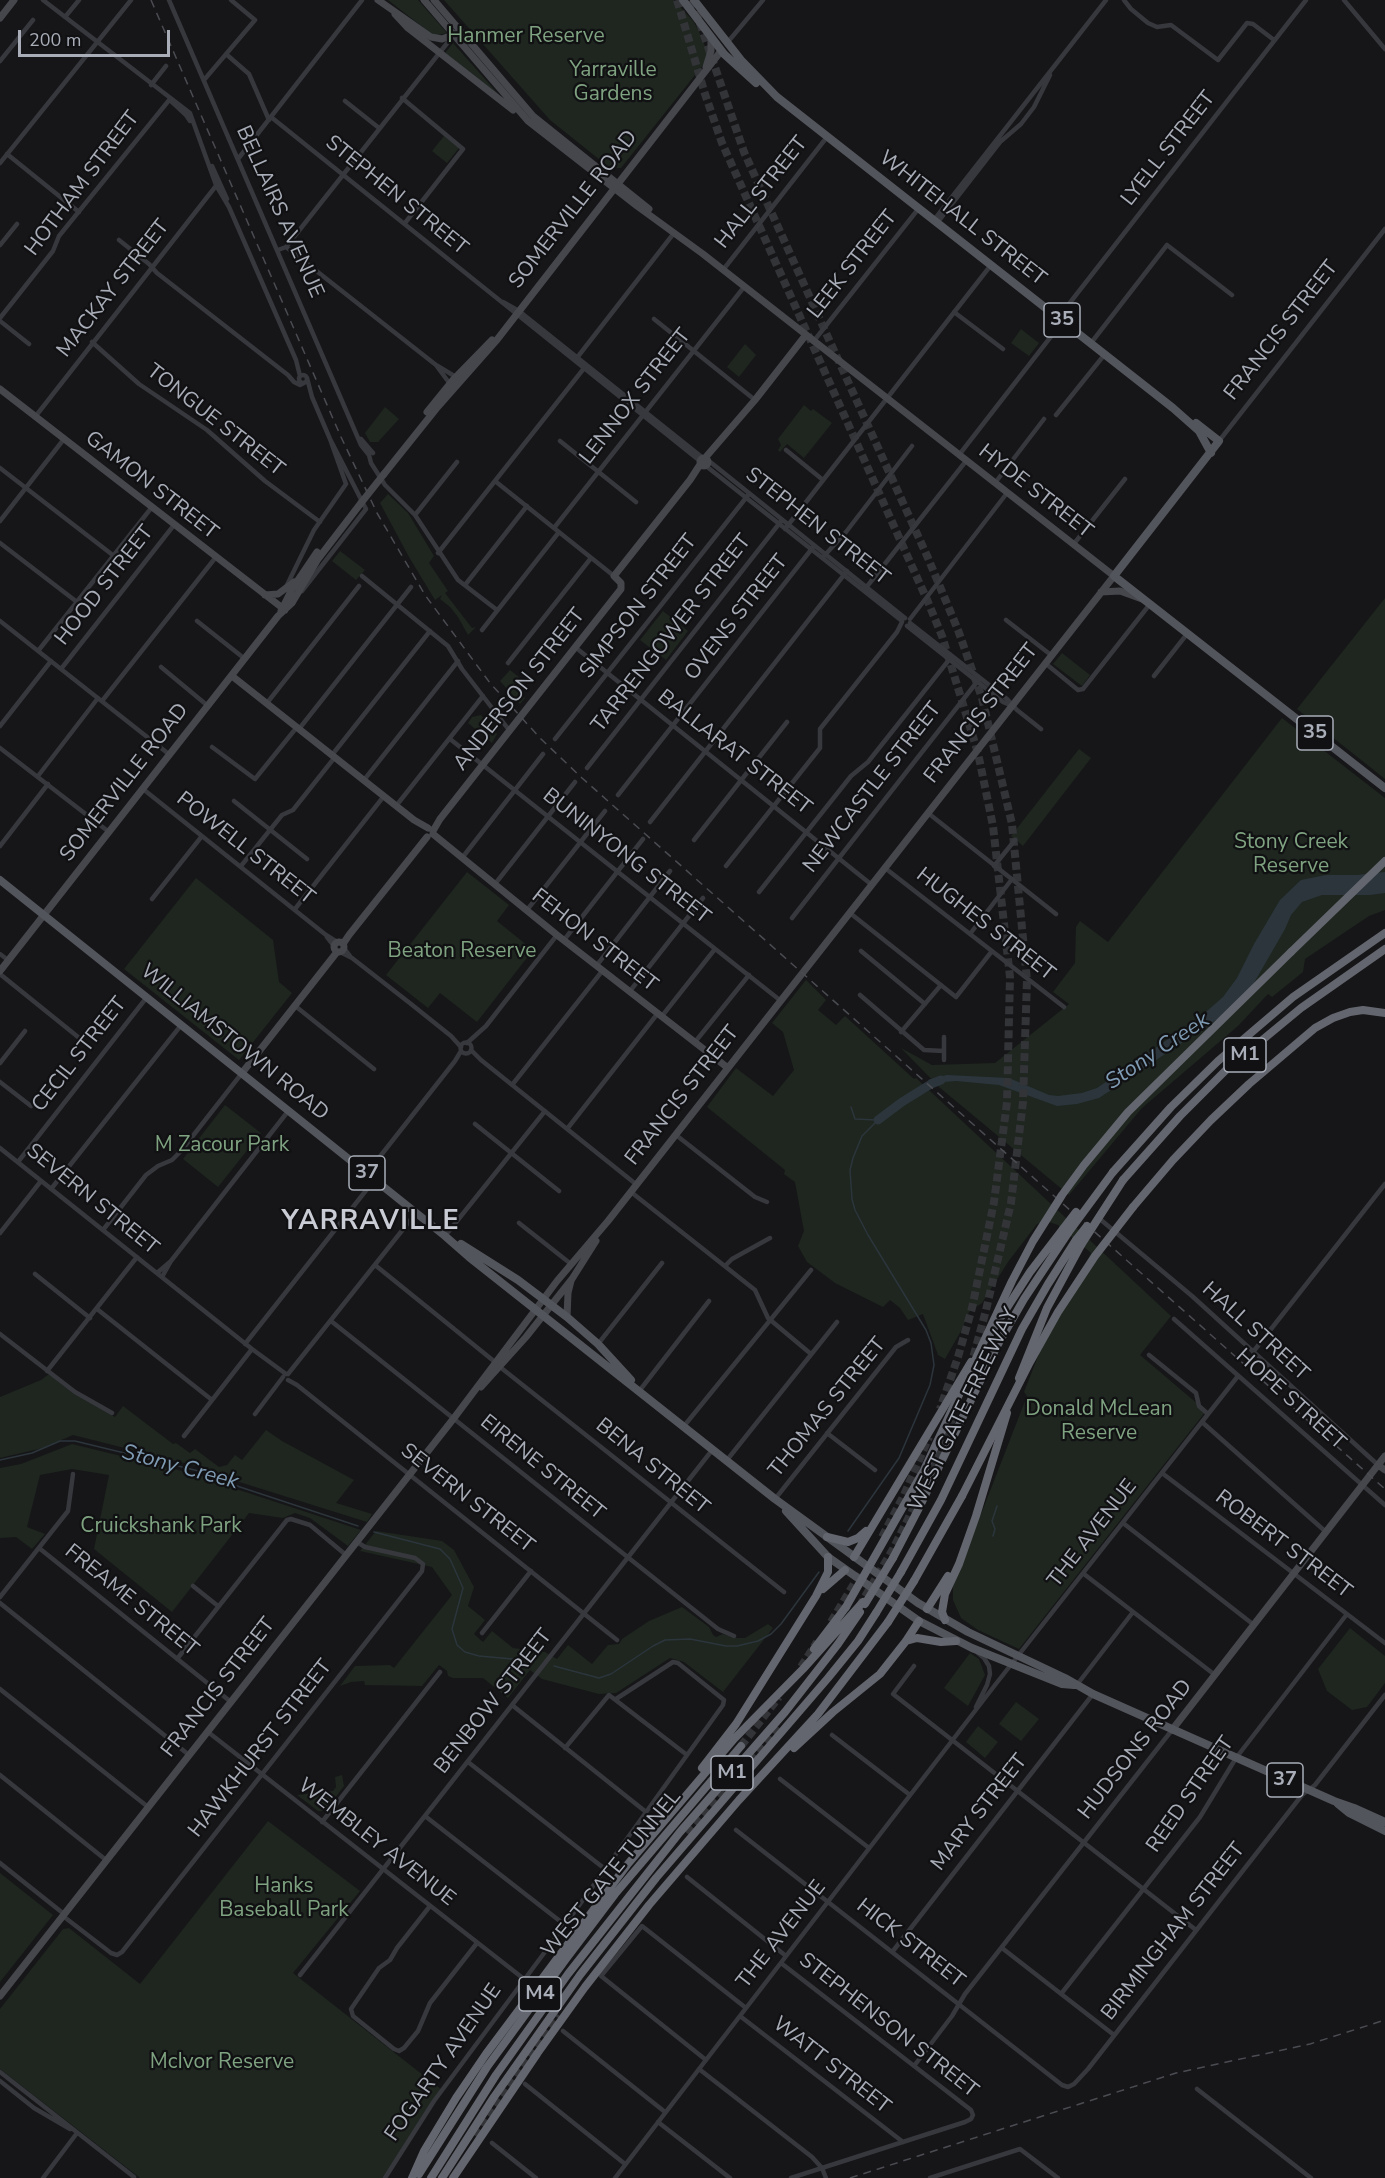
<!DOCTYPE html>
<html>
<head>
<meta charset="utf-8">
<style>
  body { margin:0 }
  #map { position:relative; width:1385px; height:2178px; overflow:hidden; background:#161618; font-family:"Nunito Sans",sans-serif }
  canvas { display:block }
  .scale { position:absolute; left:18px; top:30px; width:152px; height:27px; box-sizing:border-box; border:3px solid #a8adb8; border-top:0; padding-left:8px; font-size:18px; line-height:21px; white-space:nowrap; color:#a8adb8; -webkit-text-stroke:4px #111113; paint-order:stroke }
</style>
</head>
<body>
<div id="map">
<canvas width="1385" height="2178"></canvas>
<div class="scale">200 m</div>
</div>
<script>
const c = document.querySelector('canvas').getContext('2d');
c.lineJoin = 'round';
function paint(path, color) { c.fillStyle = color; c.fill(path, 'evenodd'); }
const shape = rows => new Path2D(rows.map(r => 'M' + r).join(''));
function stroke(path, color, width, dash) { c.strokeStyle = color; c.lineWidth = width; c.lineCap = dash ? 'butt' : 'round'; c.setLineDash(dash || []); c.stroke(path); }
function write(font, color, halo, rows, align = 'center') {
  c.font = font + ' "Nunito Sans",sans-serif'; c.lineWidth = 4.5; c.setLineDash([]); c.textBaseline = 'middle'; c.strokeStyle = halo; c.fillStyle = color; for (const [text, x, y, turn = 0] of rows) {
    c.save(); c.translate(x, y); c.rotate((+turn || 0) * Math.PI / 180); c.textAlign = isNaN(turn) ? turn : align; if (halo) c.strokeText(text, 0, 0); c.fillText(text, 0, 0); c.restore();
  }
}
paint(shape([
  [388,0,418,0,447,33,434,36],
  [444,0,674,0,694,22,702,38,708,55,703,65,621,168,610,168,550,120],
  [453,43,500,96,445,53],
  [444,136,459,148,447,163,432,151],
  [1021,329,1039,343,1029,356,1011,343],
  [745,344,756,355,739,377,727,367],
  [804,405,811,411,813,409,832,423,804,458,787,444,780,452,778,450,781,445,778,439],
  [385,407,399,419,378,442,370,442,365,433],
  [388,494,408,513,434,556,429,563,448,591,445,593,472,628,476,627,468,635,458,617,450,607,440,599,442,595,435,600,409,557,380,503],
  [340,551,365,570,356,580,332,561],
  [1385,598,1385,779,1297,709],
  [663,611,688,631,666,660,640,640],
  [1062,653,1090,675,1082,686,1053,664],
  [510,670,525,682,521,688,524,691,521,695,525,698,520,704,500,681],
  [481,715,497,734,492,743,468,723,472,717],
  [1282,718,1385,798,1385,910,1369,916,1305,959,1303,972,1272,997,1268,994,1238,1026,1142,1108,1069,1195,939,1087,901,1048,932,1065,995,1063,1069,1004,1053,992,1075,963,1076,927,1080,921,1108,942],
  [1079,749,1091,758,1023,846,1011,836],
  [467,872,509,905,497,921,533,950,477,1022,440,993,428,1008,386,975],
  [196,878,273,940,279,982,292,993,239,1060,124,969],
  [806,980,826,1000,818,1010,836,1025,845,1016,914,1079,916,1078,1171,1316,1140,1355,1206,1411,1019,1649,978,1630,961,1618,953,1600,953,1586,1027,1396,1024,1392,1042,1346,1091,1253,1058,1225,1046,1221,1037,1224,1008,1262,982,1303,969,1312,961,1331,945,1359,938,1355,923,1314,908,1320,900,1308,890,1300,883,1307,835,1283,807,1262,798,1246,804,1231,795,1182,784,1174,785,1170,707,1107,736,1068,773,1096,794,1070,783,1032,772,1023],
  [225,1105,261,1133,218,1187,183,1159],
  [49,1374,74,1394,115,1417,123,1406,173,1444,176,1443,190,1453,195,1449,219,1467,227,1465,235,1455,242,1460,266,1430,282,1441,354,1480,336,1503,372,1514,367,1522,233,1480,212,1470,73,1435,43,1448,0,1458,0,1397,41,1380],
  [72,1444,211,1478,218,1483,361,1530,348,1546,310,1518,295,1513,283,1518,249,1513,172,1612,94,1549,109,1475,72,1469,40,1475,27,1527,45,1534,32,1549,16,1537,0,1538,0,1468,21,1464],
  [376,1531,442,1541,454,1550,474,1587,468,1606,485,1620,474,1634,483,1642,492,1631,513,1648,545,1652,557,1659,568,1645,592,1664,608,1645,619,1644,622,1639,649,1621,682,1607,709,1627,713,1635,716,1637,723,1634,735,1638,745,1638,768,1624,773,1628,723,1692,684,1662,670,1658,616,1693,599,1694,542,1679,530,1670,508,1698,483,1678,453,1678,448,1676,447,1671,439,1665,422,1686,365,1685,364,1681,351,1682,340,1686,355,1666,390,1665,394,1668,452,1595,432,1567,360,1551],
  [1350,1628,1385,1656,1385,1683,1367,1707,1352,1710,1327,1691,1318,1669],
  [970,1653,979,1659,985,1675,968,1706,944,1688],
  [1016,1702,1039,1719,1021,1741,999,1724],
  [978,1726,998,1742,985,1758,966,1742],
  [342,1775,344,1786,325,1811,318,1811,297,1795,333,1791,336,1787,335,1777],
  [268,1821,360,1891,293,1973,442,2090,385,2178,140,2178,0,2069,0,2009,63,1929,69,1928,140,1984],
  [0,1873,53,1915,0,1982]
]), '#1e261f');
paint(shape([
  [1385,872,1385,893,1370,895,1322,895,1302,902,1291,915,1285,929,1247,995,1237,1006,1099,1098,1077,1104,1057,1106,999,1085,956,1081,944,1082,935,1086,928,1080,947,1075,1009,1078,1049,1095,1058,1096,1082,1093,1097,1088,1199,1018,1223,997,1237,978,1254,944,1280,900,1301,880,1326,875,1357,875]
]), '#2c353c');
stroke(shape([
  [851,1107,855,1119,877,1120],
  [0,1460,32,1453,60,1441,75,1441,211,1474,228,1483,358,1526],
  [848,1531,899,1458,930,1385,934,1365,931,1343,926,1330,868,1235,855,1210,852,1199,850,1170,853,1158,862,1136,878,1120],
  [374,1532,440,1549,450,1559,463,1588,452,1629,457,1645,465,1652,479,1656,535,1661],
  [993,1536,995,1529,992,1521,997,1506],
  [554,1666,599,1678,611,1674,653,1646,665,1640,690,1639,726,1646,737,1646,758,1641,771,1634,781,1624,819,1572]
]), '#2c353c', 1.5);
stroke(shape([
  [878,1120,902,1102,931,1084,941,1080]
]), '#2c353c', 9);
stroke(shape([
  [677,0,705,94,722,143,928,602,942,636,978,753,993,826,1010,977,1007,1102,994,1202,972,1308,958,1357,940,1409],
  [692,0,744,152,928,558,958,630,982,698,1012,824,1027,980,1023,1102,1011,1203,986,1310,972,1362],
  [882,1537,904,1495,929,1437],
  [859,1607,893,1549,915,1505,941,1448,954,1414],
  [831,1622,860,1574],
  [801,1667,817,1642],
  [741,1746,779,1697],
  [688,1834,752,1760,777,1726],
  [474,2135,557,2014]
]), '#333438', 8, [8, 4]);
stroke(shape([
  [43,0,190,113,216,185,229,207,296,360,300,376],
  [169,0,361,445,369,455],
  [1124,0,1131,9,1148,23,1157,27,1171,25,1218,60,1247,23,1253,24,1274,40],
  [1344,0,1385,49],
  [65,17,79,0],
  [727,43,763,0],
  [226,54,249,74,269,120],
  [0,61,33,20],
  [204,80,255,20,231,0],
  [151,85,166,66],
  [402,98,463,149,405,223],
  [171,101,186,115,190,121],
  [345,101,379,128],
  [271,117,700,461],
  [7,154,79,212],
  [238,159,362,0],
  [0,163,131,0],
  [212,166,227,199],
  [934,220,1106,0],
  [937,223,1000,142,1021,124,1034,107,1050,75],
  [119,240,149,264,157,273,288,375,294,382,300,385,304,383],
  [0,245,17,224],
  [286,247,436,365,456,377],
  [278,250,286,247,452,37],
  [723,270,827,137],
  [503,302,519,311,703,458],
  [954,312,1003,349],
  [0,318,53,251,59,236,170,99],
  [1058,318,1306,0],
  [654,319,755,400],
  [0,321,29,344],
  [92,342,139,384,207,430,265,481,320,522],
  [813,342,919,208],
  [1091,343,1167,245,1232,295],
  [576,359,674,233],
  [436,365,450,384],
  '299 379a4 4 0 1 1 8 0a4 4 0 1 1-8 0Z',
  [307,378,312,397,330,439,346,484],
  [1056,415,1105,354],
  [35,417,219,182],
  [361,439,373,453],
  [560,441,636,502],
  [1219,441,1385,229],
  [786,450,823,480],
  [369,455,371,463,385,485,415,515,458,580,497,610],
  [959,455,1063,321],
  [709,461,905,618],
  [706,466,902,621],
  [0,468,114,556],
  [495,481,614,576],
  [995,483,1044,419],
  [415,515,457,462],
  [0,521,64,439],
  [554,528,744,287],
  [785,529,991,265],
  [0,543,77,602],
  [1073,545,1125,479],
  [438,553,585,367],
  [824,556,846,532,912,446],
  [362,576,448,646,462,669,509,730],
  [465,585,527,506],
  [286,587,314,530,346,484],
  [865,589,966,461],
  [302,591,366,509,330,439],
  [910,619,1007,493],
  [1006,620,1051,655],
  [0,621,170,755],
  [197,621,245,659],
  [910,623,1007,699,1017,710,1041,729],
  [907,626,1003,702,1012,706],
  [482,630,559,532],
  [575,647,872,885],
  [38,651,152,507],
  [508,663,591,558],
  [1045,663,1078,690,1083,689,1150,604],
  [161,667,208,706],
  [61,669,174,525],
  [1154,676,1187,634],
  [102,701,216,557],
  [267,703,359,586],
  [0,726,51,661],
  [299,729,411,587],
  [450,739,781,1001],
  [555,739,749,494],
  [212,747,255,779,297,727],
  [0,748,109,832],
  [332,755,430,631],
  [587,768,782,520],
  [38,776,98,698],
  [364,780,458,661],
  [143,789,326,935,337,942],
  [618,795,814,546],
  [234,801,307,859],
  [396,806,483,696],
  [928,813,1056,914],
  [650,822,847,571],
  [694,840,787,722],
  [0,846,48,784],
  [462,858,543,754],
  [241,866,282,815,293,810,335,757],
  [726,866,820,748,820,729,897,632,902,622],
  [994,866,1015,840],
  [885,868,1064,1007],
  [495,884,575,782],
  [759,892,851,776,868,762,952,656],
  [152,899,202,836],
  [295,909,384,796],
  [527,910,605,811],
  [850,913,956,997,992,951],
  [792,918,980,678],
  [970,934,1012,879],
  [327,937,334,946],
  [564,940,643,839],
  [344,948,350,956],
  [861,951,925,1004],
  [340,952,352,958,411,1004,451,1036,461,1047],
  [0,954,8,960],
  [597,965,670,871],
  [0,974,83,1041],
  [630,991,703,898],
  [860,995,924,1050,944,1051],
  [294,1005,374,1069],
  [662,1016,715,949],
  [901,1032,941,985],
  [944,1037,944,1060],
  [695,1042,749,975],
  '460.5 1048a5.5 5.5 0 1 1 11 0a5.5 5.5 0 1 1-11 0Z',
  [467,1043,486,1026,557,935],
  [471,1050,481,1060,637,1185],
  [0,1063,25,1031],
  [0,1082,31,1106],
  [512,1085,603,970],
  [475,1124,559,1191],
  [567,1129,658,1013],
  [676,1135,755,1197,767,1202],
  [0,1148,252,1349,286,1374],
  [18,1162,147,997],
  [367,1173,455,1061,461,1051],
  [51,1189,182,1024],
  [631,1192,755,1290,768,1318,811,1354],
  [1101,1220,1192,1296,1378,1465],
  [519,1223,571,1264],
  [103,1230,146,1175,158,1166,172,1160,181,1151,242,1073],
  [0,1233,41,1181],
  [445,1236,545,1111],
  [375,1265,495,1362],
  [725,1266,732,1259,770,1238],
  [157,1273,171,1261],
  [35,1274,90,1318],
  [162,1277,171,1261,289,1110],
  [97,1309,212,1400],
  [1174,1319,1385,1505],
  [331,1321,718,1629,734,1636],
  [0,1334,75,1392,112,1413],
  [245,1344,375,1179],
  [598,1344,662,1263],
  [1253,1352,1385,1184],
  [1149,1355,1196,1393,1199,1406,1208,1414],
  [500,1367,784,1592],
  [47,1371,137,1257],
  [288,1374,416,1213],
  [288,1380,297,1385,617,1640],
  [640,1390,709,1301],
  [255,1414,283,1377],
  [1202,1422,1326,1532],
  [684,1426,811,1270],
  [827,1433,875,1470],
  [184,1436,252,1349],
  [727,1460,837,1322],
  [1162,1473,1385,1643],
  [775,1499,896,1347,908,1340],
  [1123,1523,1254,1625],
  [39,1548,231,1702],
  [1084,1574,1215,1675],
  [193,1586,218,1606],
  [0,1597,68,1511,73,1474],
  [0,1603,189,1755],
  [482,1633,531,1571],
  [177,1659,287,1520,291,1519,310,1525,346,1555],
  [914,1666,893,1694,1196,1930],
  [1076,1686,1133,1612],
  [0,1689,148,1807],
  [512,1705,646,1812],
  [976,1707,987,1685,990,1674,989,1666,984,1658,978,1653],
  [208,1732,524,1979],
  [832,1735,910,1795],
  [565,1748,609,1695,687,1755],
  [468,1762,605,1869],
  [0,1775,106,1860],
  [780,1779,869,1848],
  [425,1816,565,1925],
  [322,1822,440,1672],
  [736,1830,1062,2085,1068,2087,1074,2084,1088,2069,1302,1795,1315,1785,1385,1695],
  [0,1863,64,1914],
  [687,1877,786,1956],
  [430,1906,397,1948,390,1960,379,1968,351,2009,353,2016,394,2049,399,2051,404,2048,418,2031,430,2003,477,1943],
  [63,1916,111,1953,117,1955,122,1952,422,1571,423,1564,415,1558,365,1547,357,1542],
  [1002,1948,1114,2035],
  [893,1951,1093,1694],
  [781,1963,971,2110,973,2115,971,2119,965,2122,791,2178],
  [300,1975,713,1449],
  [1061,1994,1200,1817,1236,1758,1347,1614],
  [740,2016,903,2142],
  [563,2031,665,2112],
  [706,2060,601,1976,642,1926,746,2008],
  [914,2066,952,2016,965,1994,1172,1730],
  [699,2069,812,2157,822,2168,826,2178],
  [0,2072,134,2177],
  [0,2081,34,2108,70,2129],
  [525,2084,625,2164],
  [1197,2089,1311,2178],
  [658,2122,730,2178],
  [492,2143,536,2178],
  [43,2178,77,2133],
  [385,2178,434,2101,565,1925,723,1705,724,1700,678,1663,673,1662,616,1699],
  [615,2178,995,1685,1238,1376],
  [930,2178,1020,2149,1058,2178]
]), '#37383d', 4.5);
stroke(shape([
  [378,0,431,37,442,39,455,34],
  [434,0,533,116,649,209],
  [395,14,408,28,513,110],
  [0,18,14,0],
  [706,67,711,51,711,38],
  [0,389,285,610],
  [427,412,453,380,492,340],
  '700 462a4 4 0 1 1 8 0a4 4 0 1 1-8 0Z',
  [705,458,755,400,805,336],
  [384,474,436,409,496,341,721,51],
  [1101,592,1120,591,1142,599],
  [265,595,278,594,294,582],
  [281,611,292,589,317,552],
  [232,676,414,820,428,828],
  [433,831,440,819,621,589,621,583,614,576,690,480,701,463],
  [433,834,557,935,728,1068],
  '334 947a5 5 0 1 1 10 0a5 5 0 1 1-10 0Z',
  [343,944,349,935,427,837],
  [0,971,278,616,292,603,318,559,361,503],
  [242,1073,337,952],
  [567,1317,568,1293,571,1281],
  [481,1387,526,1337,572,1279,596,1241],
  [1378,1465,1385,1470],
  [1172,1730,1385,1456],
  [0,1996,454,1418,557,1281,608,1221,1114,576,703,254,637,206,528,121,424,0]
]), '#45474d', 7);
stroke(shape([
  [683,0,724,54,756,83],
  [694,0,741,60,777,97,1173,408,1199,431,1211,453],
  [1196,423,1219,441,1114,576,1385,788],
  [0,880,445,1236,469,1257,775,1499,918,1603,968,1632,1065,1678,1093,1694,1334,1801,1354,1808,1385,1822],
  [461,1244,518,1280,567,1317,598,1344,631,1380],
  [786,1511,828,1557,919,1621,972,1648,1062,1684,1074,1685],
  [1338,1804,1349,1813,1385,1831]
]), '#53555c', 8);
stroke(shape([
  [1291,952,1385,861],
  [1113,1172,1171,1107,1218,1061,1293,997,1385,933],
  [1123,1180,1180,1116,1226,1070,1301,1008,1385,949],
  [1133,1207,1173,1160,1211,1120,1249,1084,1315,1028,1333,1018,1350,1012,1363,1010,1385,1013],
  [990,1334,1030,1272,1063,1229],
  [1019,1378,1047,1308,1081,1245],
  [827,1537,848,1542,858,1538,866,1531],
  [854,1557,971,1362],
  [893,1558,919,1508,997,1346,1024,1299,1068,1233],
  [901,1572,941,1500,1022,1329,1048,1284,1076,1240],
  [914,1581,962,1496],
  [823,1589,845,1570],
  [927,1609,948,1576],
  [945,1620,942,1612,945,1594,959,1564,976,1516,1007,1413],
  [906,1641,917,1638,941,1642,956,1641],
  [814,1649,846,1607],
  [794,1748,833,1712,880,1674,906,1641,919,1621],
  [702,1768,736,1724,816,1596,828,1572,828,1557],
  [534,2058,585,1987,649,1905,739,1800,818,1714,888,1622],
  [419,2174,487,2067,566,1959,615,1894,741,1746],
  [412,2178,424,2151,456,2098,486,2054,627,1865,734,1739,803,1669,863,1602],
  [431,2178,496,2075,568,1974,680,1832,785,1712,838,1644,860,1612],
  [442,2178,494,2097,580,1975,656,1878,828,1678,858,1641,876,1613],
  [453,2178,537,2054]
]), '#63666e', 8);
stroke(shape([
  [151,0,341,437,377,513,425,595,490,683,541,739,582,778,1385,1489],
  [850,2178,1176,2073,1310,2044,1385,2020]
]), '#4a4c52', 1.5, [8, 6]);
stroke(shape([
  [361,503,384,474]
]), '#45474d', 7);
stroke(shape([
  [1063,1229,1076,1212],
  [1068,1233,1113,1172],
  [1076,1240,1087,1226],
  [1081,1245,1123,1180],
  [962,1496,1030,1362,1058,1312,1095,1256,1133,1207],
  [865,1604,893,1558],
  [846,1607,924,1470,1012,1281,1033,1241,1062,1195,1084,1165,1128,1112,1291,952],
  [876,1613,901,1572],
  [888,1622,914,1581]
]), '#63666e', 8);
for (const [x, y, w] of [
  [1062,320,36],
  [1315,733,36],
  [1245,1055,42],
  [367,1173,36],
  [732,1773,42],
  [1285,1780,36],
  [540,1994,42]
]) { const box = new Path2D(); box.roundRect(x - w / 2, y - 17, w, 34, 4.5); c.fillStyle = '#111113'; c.fill(box); stroke(box, '#a8adb8', 1.5); }
write('bold 20px', '#a8adb8', null, [
  ["35",1062,320],
  ["35",1315,733],
  ["M1",1245,1055],
  ["37",367,1173],
  ["M1",732,1773],
  ["37",1285,1780],
  ["M4",540,1994]
]);
write('21px', '#7fa381', '#111113', [
  ["Hanmer Reserve",526,37],
  ["Yarraville",613,71],
  ["Gardens",613,95],
  ["Stony Creek",1291,843],
  ["Reserve",1291,867],
  ["Beaton Reserve",462,952],
  ["M Zacour Park",222,1146],
  ["Donald McLean",1099,1410],
  ["Reserve",1099,1434],
  ["Cruickshank Park",161,1527],
  ["Hanks",284,1887],
  ["Baseball Park",284,1911],
  ["McIvor Reserve",222,2063]
]);
write('21px', '#a8adb8', '#111113', [
  ["LYELL STREET",1169,149,-52],
  ["HOTHAM STREET",83,184,-53],
  ["HALL STREET",762,193,-52],
  ["STEPHEN STREET",396,196,39],
  ["SOMERVILLE ROAD",574,210,-52],
  ["BELLAIRS AVENUE",279,212,66],
  ["WHITEHALL STREET",962,219,38],
  ["LEEK STREET",853,265,-52],
  ["MACKAY STREET",114,289,-52],
  ["FRANCIS STREET",1282,331,-52],
  ["LENNOX STREET",636,397,-52],
  ["TONGUE STREET",215,421,38],
  ["GAMON STREET",151,486,38],
  ["HYDE STREET",1035,492,38],
  ["STEPHEN STREET",817,527,38],
  ["HOOD STREET",105,586,-52],
  ["SIMPSON STREET",639,607,-52],
  ["OVENS STREET",737,618,-52],
  ["TARRENGOWER STREET",672,634,-52],
  ["ANDERSON STREET",520,690,-52],
  ["FRANCIS STREET",982,714,-52],
  ["BALLARAT STREET",734,753,38],
  ["SOMERVILLE ROAD",125,783,-52],
  ["NEWCASTLE STREET",873,788,-52],
  ["POWELL STREET",245,849,38],
  ["BUNINYONG STREET",626,857,38],
  ["HUGHES STREET",985,925,38],
  ["FEHON STREET",594,941,38],
  ["WILLIAMSTOWN ROAD",234,1043,39],
  ["CECIL STREET",80,1055,-52],
  ["FRANCIS STREET",683,1096,-52],
  ["SEVERN STREET",92,1200,39],
  ["HALL STREET",1255,1332,42],
  ["HOPE STREET",1290,1400,42],
  ["THOMAS STREET",828,1408,-51],
  ["WEST GATE FREEWAY",964,1410,-64],
  ["BENA STREET",652,1467,39],
  ["EIRENE STREET",542,1468,39],
  ["SEVERN STREET",467,1499,38],
  ["THE AVENUE",1093,1534,-52],
  ["ROBERT STREET",1283,1545,37],
  ["FREAME STREET",131,1601,39],
  ["FRANCIS STREET",219,1688,-52],
  ["BENBOW STREET",494,1702,-52],
  ["HAWKHURST STREET",261,1749,-52],
  ["HUDSONS ROAD",1136,1750,-52],
  ["REED STREET",1191,1795,-55],
  ["MARY STREET",980,1813,-52],
  ["WEMBLEY AVENUE",376,1843,38],
  ["WEST GATE TUNNEL",612,1874,-51],
  ["BIRMINGHAM STREET",1174,1932,-52],
  ["THE AVENUE",782,1935,-52],
  ["HICK STREET",910,1944,38],
  ["STEPHENSON STREET",888,2026,38],
  ["FOGARTY AVENUE",444,2063,-55],
  ["WATT STREET",831,2066,38]
]);
write('italic 22px', '#7f9bb3', '#111113', [
  ["Stony Creek",1158,1052,-34],
  ["Stony Creek",180,1468,15]
]);
c.letterSpacing = '1.5px';
write('bold 27px', '#c9ccd4', '#111113', [
  ["YARRAVILLE",371,1222]
]);
c.letterSpacing = '0px';
</script>
</body>
</html>
